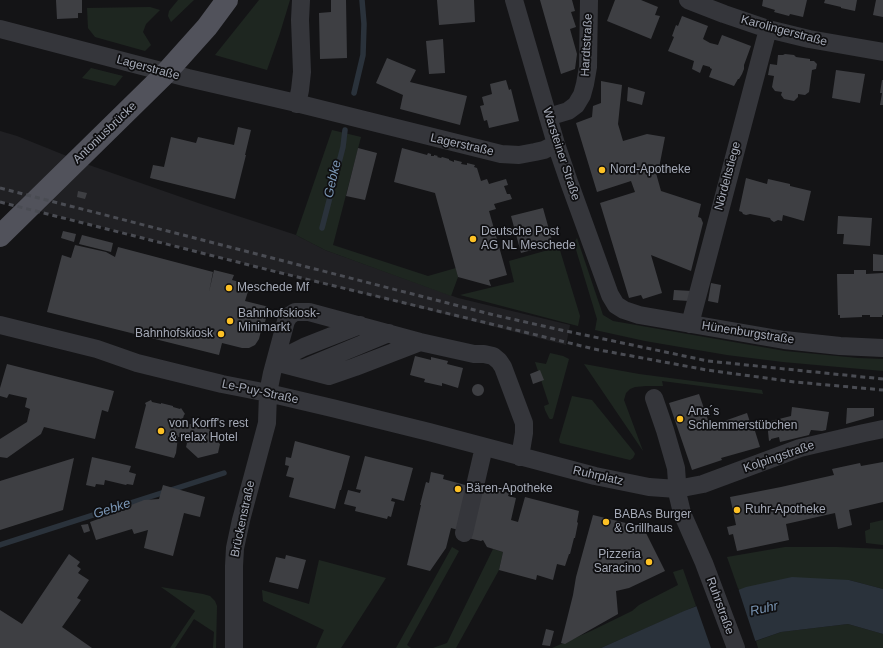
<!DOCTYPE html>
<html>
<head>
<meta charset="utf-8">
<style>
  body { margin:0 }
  canvas { display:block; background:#141416 }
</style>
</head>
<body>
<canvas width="883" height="648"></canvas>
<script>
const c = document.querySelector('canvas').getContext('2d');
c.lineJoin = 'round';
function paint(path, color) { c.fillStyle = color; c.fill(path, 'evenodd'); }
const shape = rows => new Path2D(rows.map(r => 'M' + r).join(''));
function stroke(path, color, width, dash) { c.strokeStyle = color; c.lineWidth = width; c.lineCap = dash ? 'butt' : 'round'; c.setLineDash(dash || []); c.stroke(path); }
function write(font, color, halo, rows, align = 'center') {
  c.font = font + ' Helvetica,sans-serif'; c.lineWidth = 3.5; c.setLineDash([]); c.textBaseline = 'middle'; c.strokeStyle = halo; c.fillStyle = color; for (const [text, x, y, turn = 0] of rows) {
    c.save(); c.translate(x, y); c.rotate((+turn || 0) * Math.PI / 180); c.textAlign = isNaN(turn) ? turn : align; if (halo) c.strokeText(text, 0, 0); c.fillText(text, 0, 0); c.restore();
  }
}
paint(shape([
  [0,131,17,136,89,165,198,203,296,235,325,250,458,298,570,325,566,345,0,201]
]), '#202023');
paint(shape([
  [178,0,194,0,171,22,168,16,169,11],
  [259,0,290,0,280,33,267,70,215,55],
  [150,7,160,10,146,24,143,32,151,45,145,51,95,37,88,28,87,8],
  [91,68,123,76,115,86,82,78],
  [332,130,361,137,333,245,428,276,456,268,458,277,451,296,325,250,296,235],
  [577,238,603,315,613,321,785,351,858,358,883,359,883,371,783,362,727,355,645,341,595,330,597,319,574,243],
  [559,247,580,316,578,326,460,295,514,282,509,261],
  [550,353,563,356,569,359,553,418,552,419,550,419,549,418,545,410,544,406,549,404,535,362,546,364],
  [584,364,639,374,762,390,763,394,662,381,663,386,646,386,635,387,630,389,626,393,624,400,643,451],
  [572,396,592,400,634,452,635,454,633,458,630,460,560,443,559,440],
  [883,520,883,545,866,543,865,531,870,529,870,523],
  [452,547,459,551,407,645,411,648,396,648],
  [785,547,837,547,883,549,883,589,849,580,739,591,727,557],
  [493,549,503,552,499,570,456,648,433,648,447,643],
  [319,560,386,578,341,648,316,648,324,630,263,601,262,590,309,604],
  [683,569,696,606,601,648,552,648,591,631,632,611,639,605,678,585,673,572],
  [161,587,203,594,210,596,215,601,217,606,216,648,213,648,214,632,194,619,175,648,170,648,195,611],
  [848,624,883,634,883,648,758,648,756,641,781,632]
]), '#1e2620');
paint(shape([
  [792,577,849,580,883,589,883,634,848,624,781,632,735,648,601,648,684,611,746,587]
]), '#2a323b');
paint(shape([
  [738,588,756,643,741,648,711,648,696,605]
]), '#141416');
stroke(shape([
  [354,93,363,55,364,24,362,0],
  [322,228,343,147,345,130],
  [0,545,224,473]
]), '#2a323b', 5.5);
paint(shape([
  [56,0,82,0,82,13,78,13,78,18,57,19],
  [331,0,346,0,347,58,320,59,319,13,331,12],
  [437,0,474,0,475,22,439,25],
  [540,0,572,0,575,11,571,12,576,27,570,29,577,54,575,69,561,74],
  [615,0,641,0,658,7,655,15,660,16,651,39,607,21],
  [763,0,807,0,803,17,790,14,789,16,774,12,775,10,762,6],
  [825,0,857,0,855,11,841,8,841,7,824,3],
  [876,0,883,0,883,17,873,15],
  [682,16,708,26,703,39,710,43,718,45,722,35,751,46,744,65,744,69,742,74,739,79,738,79,734,86,709,77,712,69,710,68,710,67,703,65,700,73,692,69,694,61,668,51,674,37,672,36,676,25,678,26],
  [443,39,445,73,429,74,426,41],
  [785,54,794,55,796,57,810,59,810,61,814,61,817,64,816,69,812,70,809,92,805,95,798,94,798,97,794,101,784,99,781,95,782,92,775,91,772,87,774,76,768,75,770,64,777,65,778,55,783,55],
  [387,58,416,70,410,82,467,96,460,125,400,109,403,95,376,83],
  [836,70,865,74,860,103,832,98],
  [506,80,509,90,511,89,519,121,489,128,487,120,484,121,480,106,484,105,482,97,492,94,490,84],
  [882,80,883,80,883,105,880,105,882,93,880,93],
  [601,81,622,85,618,124,623,141,647,134,665,137,658,173,656,173,661,191,701,204,698,217,701,218,703,223,691,271,651,255,662,293,643,299,641,295,629,298,600,203,635,192,631,181,597,192,576,123,592,117,593,106,601,103],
  [628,87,645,92,642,105,627,101],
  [238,127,251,130,245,155,246,155,235,199,150,178,153,165,164,167,171,137,196,143,198,137,234,145],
  [358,148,377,153,365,200,346,196],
  [402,148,427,155,428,153,431,154,431,156,434,156,434,155,438,156,437,157,441,158,442,157,449,159,449,160,454,162,454,160,462,162,461,164,467,165,467,163,475,165,474,167,477,168,481,181,487,179,489,184,506,179,508,185,504,186,507,194,510,194,512,199,494,204,496,209,489,211,507,275,489,280,491,286,458,277,435,193,394,182],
  [746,178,767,184,768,179,790,184,790,186,811,191,804,221,783,215,782,221,778,220,774,222,771,220,770,218,750,214,746,215,743,214,742,212,739,211],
  [78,191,87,193,85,199,77,197],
  [543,208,553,244,521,253,511,216],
  [838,216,872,218,870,246,843,244,844,234,837,234],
  [63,231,76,234,74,242,61,238],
  [82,235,113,243,111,252,79,244],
  [75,245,106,252,115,257,118,247,213,272,209,292,214,270,234,275,232,280,250,285,245,301,269,307,265,322,263,322,259,339,255,345,249,348,242,348,222,343,219,355,47,312,62,255,71,258],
  [873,254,883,255,883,271,873,271],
  [854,270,866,270,866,274,883,273,883,315,882,315,882,317,870,317,870,315,862,315,862,317,840,318,840,315,838,315,837,274,854,274],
  [711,283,721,285,718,303,708,301],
  [674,290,692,291,689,301,673,300],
  [415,356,431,360,431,357,448,361,447,364,463,368,458,388,442,383,442,386,424,382,425,379,410,375],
  [7,364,114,391,108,412,102,410,95,439,44,427,41,434,7,458,0,457,0,439,27,422,30,409,25,407,27,398,9,394,7,398,0,396,0,388],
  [540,370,544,380,533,384,530,374],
  '472 390a6 6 0 1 1 12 0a6 6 0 1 1-12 0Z',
  [699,394,710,426,747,413,753,431,755,431,760,447,721,458,722,460,692,470,669,403],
  [151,400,152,402,161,404,161,403,173,406,173,407,180,409,181,408,185,414,184,415,181,425,185,426,193,423,196,426,203,423,218,438,217,441,220,444,218,453,198,458,186,447,187,443,182,437,178,437,176,453,174,458,135,448,146,405,145,403],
  [792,407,829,412,826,430,822,431,811,430,809,435,780,442,779,437,771,439,771,440,769,441,767,422,791,416],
  [847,408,874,408,874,416,846,424],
  [295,441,350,456,341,490,340,490,335,509,289,497,294,478,286,476,289,466,285,465,286,457,291,458],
  [365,456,413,468,404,501,392,498,391,501,395,502,391,517,388,516,387,519,355,511,356,507,344,504,348,490,360,493,361,490,356,489],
  [92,457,131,466,129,472,136,474,133,485,127,484,126,485,105,480,104,485,96,484,95,487,86,485],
  [74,458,63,510,0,530,0,481],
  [883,462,883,502,849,510,852,525,838,529,835,513,786,524,789,540,737,551,733,534,729,535,727,527,736,525,730,497,781,487,834,475,832,469,860,463,861,466],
  [431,472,444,475,443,479,480,489,489,491,490,488,509,493,508,496,516,498,511,520,518,522,525,497,579,511,577,522,578,523,575,538,574,538,570,554,569,554,565,566,557,564,553,580,537,575,536,580,499,570,503,552,487,547,483,540,481,541,468,538,470,533,451,528,446,548,430,571,407,565,421,505,420,505,426,482,429,483],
  [163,485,205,497,200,517,184,513,173,556,144,548,148,530,134,534,132,529,96,540,90,522,126,509,126,507,144,500,159,499],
  [593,515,638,526,644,529,665,571,629,588,616,591,618,614,565,644,561,643,573,595,576,577],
  [88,524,90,531,84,533,81,525],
  [69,554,80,562,77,566,81,569,78,573,89,580,77,598,81,600,62,627,92,648,0,648,0,610,22,624],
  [286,555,306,560,298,589,269,582,276,557,285,559],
  [546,629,554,631,550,646,542,645]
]), '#3e3f43');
stroke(shape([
  [514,0,556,144,569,182,610,295,616,305,624,310,639,315,784,340,840,346,883,348],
  [688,0,724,14,768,29,809,39,883,52],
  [0,29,188,78,292,102,501,154,519,155,535,152,544,150,556,144],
  [297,104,300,90,302,72,300,20,301,0],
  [548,117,568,111,576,105,582,95,585,84,588,67,589,0],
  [690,324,768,29],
  [0,325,97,349,137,363,222,384,268,393,332,408,429,432,595,476,649,487,677,489,703,484,800,448,864,433,883,429],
  [275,362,329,376,355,367,420,342],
  [276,363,290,354,304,347,360,325],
  [302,369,389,333],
  [654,398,665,430,676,468,678,496,682,513,704,563,736,648],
  [464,533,484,447],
  [234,648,234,566,235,548,241,520,267,423,268,393,272,373,286,321,289,316,295,312,309,312,420,342,474,354,484,354,493,356,499,361,503,367,524,423,524,433,520,457]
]), '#35363b', 18);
stroke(shape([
  [0,236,164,75,207,27,227,0]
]), '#51525b', 22);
stroke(shape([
  [0,188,494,315,561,330,708,361,883,379],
  [0,202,277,272,594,349,707,370,795,382,883,390]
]), '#4a4c53', 3, [5, 4]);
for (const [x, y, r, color] of [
  [602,170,4,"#fdc125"],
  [473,239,4,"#fdc125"],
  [229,288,4,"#fdc125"],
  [230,321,4,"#fdc125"],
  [221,334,4,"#fdc125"],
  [680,419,4,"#fdc125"],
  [161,431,4,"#fdc125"],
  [458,489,4,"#fdc125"],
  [737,510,4,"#fdc125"],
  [606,522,4,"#fdc125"],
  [649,562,4,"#fdc125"]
]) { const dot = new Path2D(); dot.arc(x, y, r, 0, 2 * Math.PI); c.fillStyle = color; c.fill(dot); stroke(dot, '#0f0f11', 1.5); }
write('12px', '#a5aab7', '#0f0f11', [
  ["Karolingerstraße",784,31,15],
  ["Hardtstraße",587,45,-87],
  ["Lagerstraße",148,68,15],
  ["Antoniusbrücke",105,133,-44],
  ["Lagerstraße",462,145,13],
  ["Warsteiner Straße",561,154,72],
  ["Nördeltstiege",728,176,-75],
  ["Hünenburgstraße",748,333,9],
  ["Le-Puy-Straße",260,392,12],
  ["Kolpingstraße",779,457,-19],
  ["Ruhrplatz",598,476,13],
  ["Brückenstraße",243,519,-78],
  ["Ruhrstraße",720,606,70]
]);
write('12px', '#a5aab7', '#0f0f11', [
  ["Nord-Apotheke",610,170],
  ["Deutsche Post",481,232],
  ["AG NL Meschede",481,246],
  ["Meschede Mf",237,288],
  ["Bahnhofskiosk-",238,314],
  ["Minimarkt",238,328],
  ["Bahnhofskiosk",213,334,"right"],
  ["Ana´s",688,412],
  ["Schlemmerstübchen",688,426],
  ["von Korff's rest",169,424],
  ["& relax Hotel",169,438],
  ["Bären-Apotheke",466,489],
  ["Ruhr-Apotheke",745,510],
  ["BABAs Burger",614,515],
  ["& Grillhaus",614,529],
  ["Pizzeria",641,555,"right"],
  ["Saracino",641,569,"right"]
], 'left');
write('italic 13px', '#7a96b5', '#0f0f11', [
  ["Gebke",333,179,-77],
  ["Gebke",112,509,-18],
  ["Ruhr",764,609,-12]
]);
</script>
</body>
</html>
